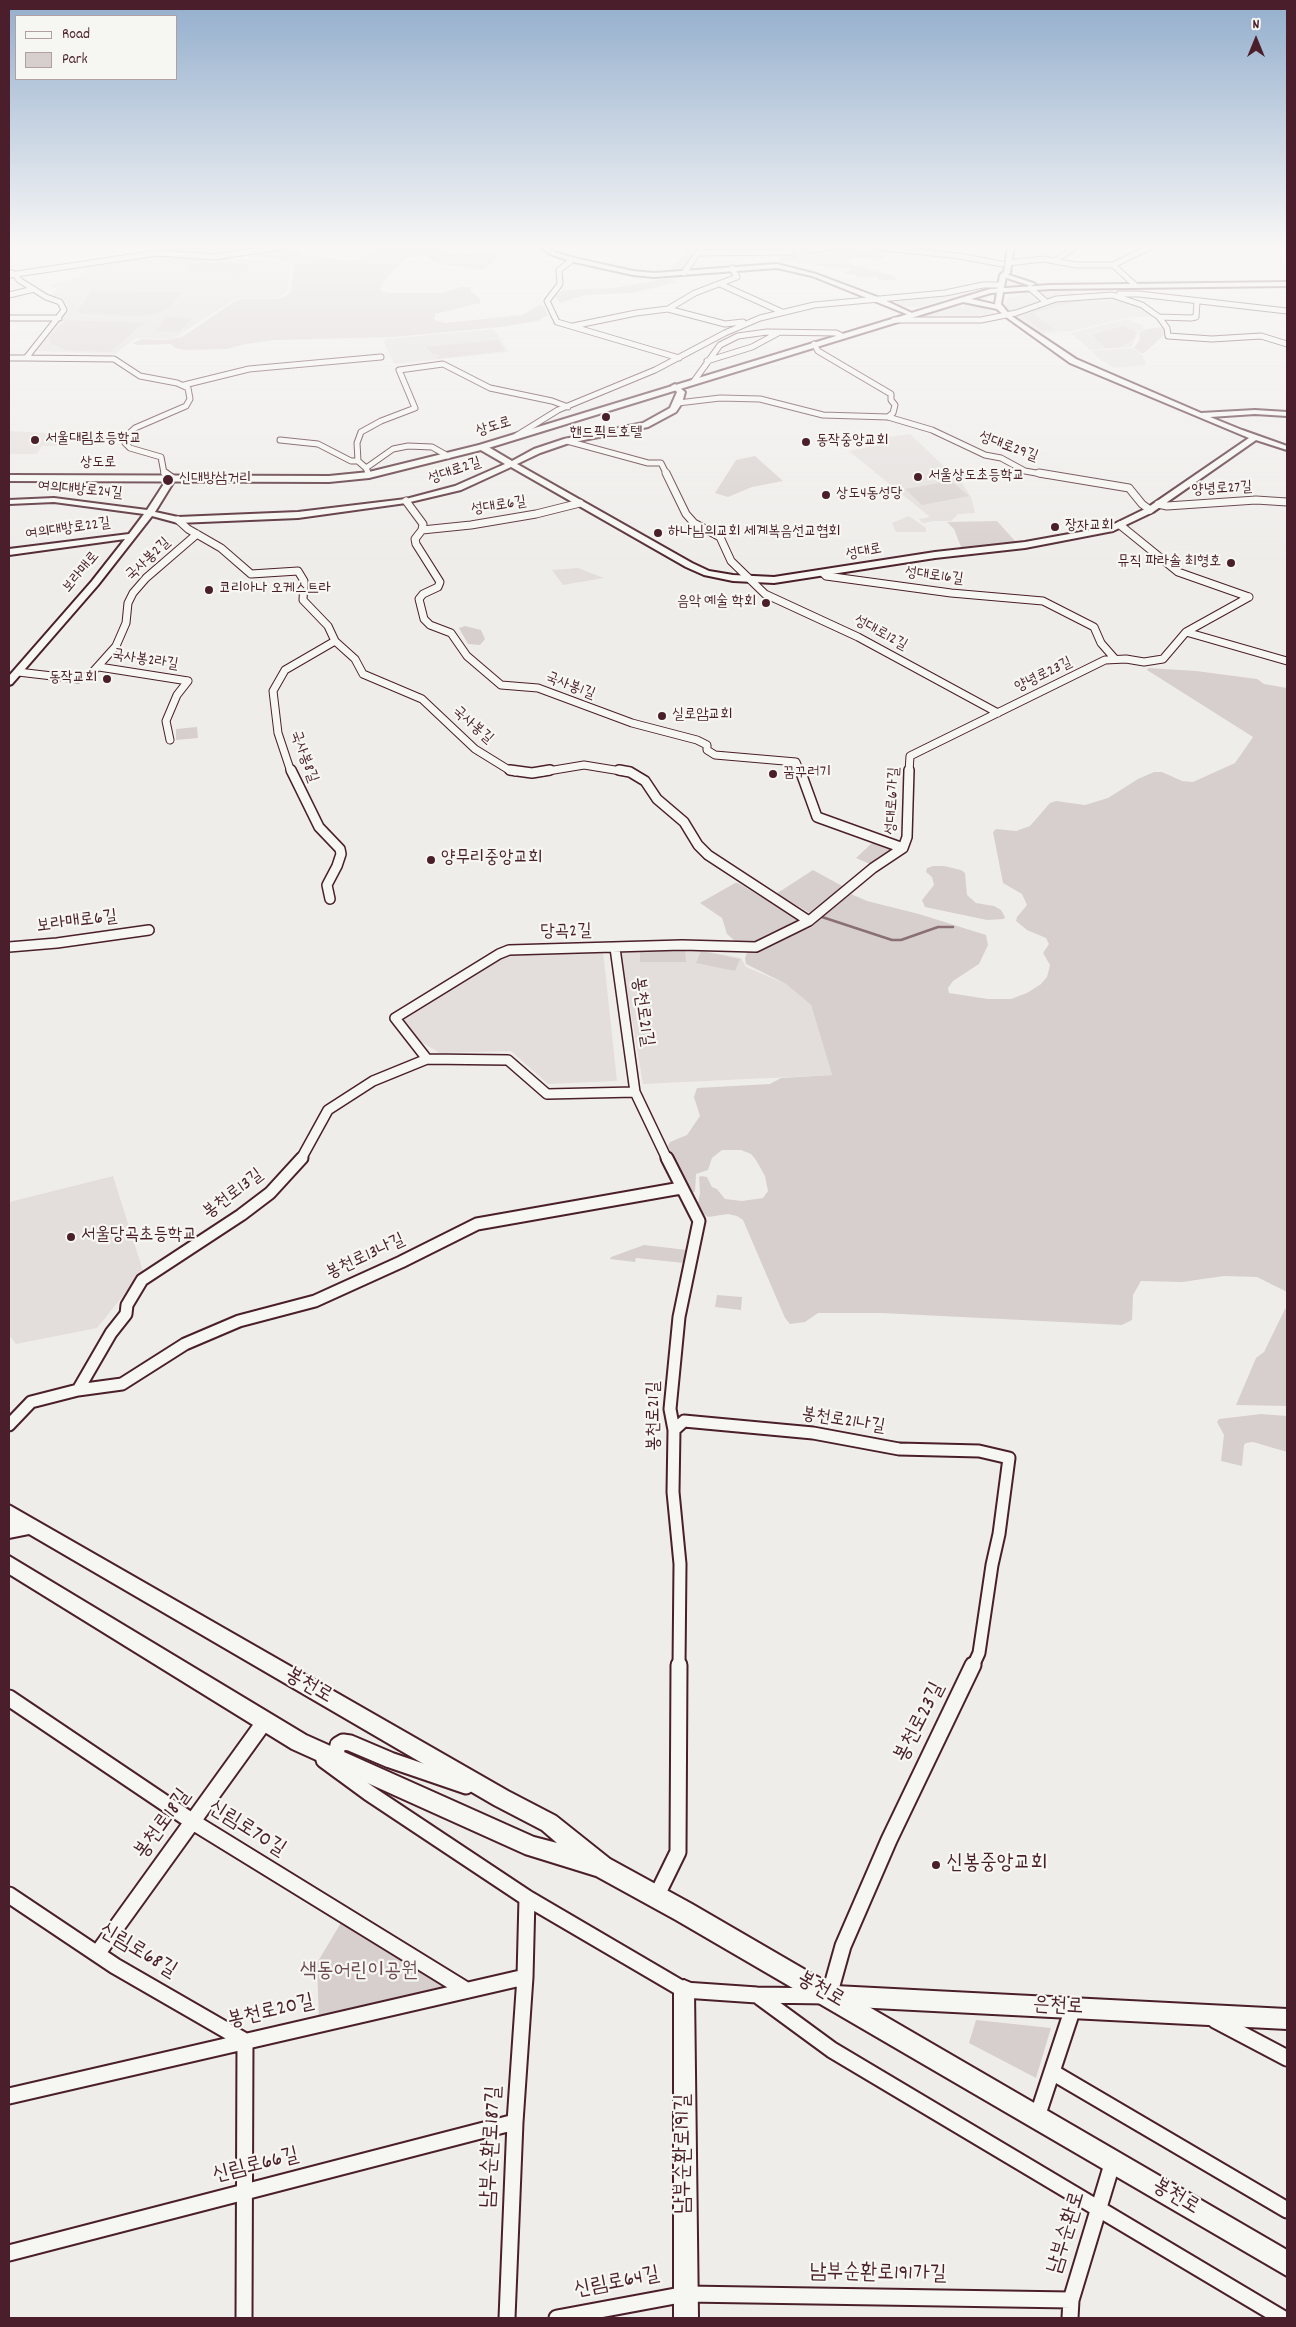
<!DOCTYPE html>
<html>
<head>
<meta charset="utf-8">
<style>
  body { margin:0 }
  #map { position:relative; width:1296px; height:2327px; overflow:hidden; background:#efedea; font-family:Dekko,sans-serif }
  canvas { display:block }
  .frame { position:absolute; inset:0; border:10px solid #4a1f2b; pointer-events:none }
  .legend { position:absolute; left:15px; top:15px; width:162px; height:65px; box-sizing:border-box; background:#f6f6f2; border:1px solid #b1a0a2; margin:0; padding:6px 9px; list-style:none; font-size:15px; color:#4a1f2b }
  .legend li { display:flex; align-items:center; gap:10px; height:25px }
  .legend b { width:25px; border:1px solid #b1a0a2 }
  .north { position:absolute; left:1231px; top:15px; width:50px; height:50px; -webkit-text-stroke:4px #f6f6f2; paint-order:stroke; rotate:0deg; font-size:14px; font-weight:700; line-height:20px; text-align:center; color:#4a1f2b }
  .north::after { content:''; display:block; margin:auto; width:18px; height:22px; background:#4a1f2b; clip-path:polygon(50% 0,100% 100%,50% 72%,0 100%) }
</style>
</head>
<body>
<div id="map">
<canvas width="1296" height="2327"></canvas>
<div class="frame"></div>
<ul class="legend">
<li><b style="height:6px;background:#f6f6f2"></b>Road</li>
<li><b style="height:14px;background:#d7cfce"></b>Park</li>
</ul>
<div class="north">N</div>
</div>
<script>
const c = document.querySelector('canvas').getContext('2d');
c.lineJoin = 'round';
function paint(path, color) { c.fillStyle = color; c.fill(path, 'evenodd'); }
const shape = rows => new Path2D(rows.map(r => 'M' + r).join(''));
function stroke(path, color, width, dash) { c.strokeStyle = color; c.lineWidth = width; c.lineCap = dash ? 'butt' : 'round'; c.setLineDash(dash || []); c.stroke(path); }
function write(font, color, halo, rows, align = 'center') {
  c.font = font + ' Dekko,"Poor Story",sans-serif'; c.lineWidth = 4.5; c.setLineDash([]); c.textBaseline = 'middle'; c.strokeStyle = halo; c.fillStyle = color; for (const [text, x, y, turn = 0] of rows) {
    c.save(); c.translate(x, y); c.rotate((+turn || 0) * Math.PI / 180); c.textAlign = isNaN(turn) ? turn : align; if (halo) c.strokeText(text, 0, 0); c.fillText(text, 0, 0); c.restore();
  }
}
paint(shape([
  [150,255,200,259,265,259,292,265,287,292,276,298,237,298,173,339,136,338,115,354,37,351,62,319,67,307,63,299,49,296,58,289,50,285,78,277,84,271,86,265],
  [983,287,919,307,906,307,885,300],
  [1037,290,1070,290,1079,296,1011,311,1008,311,1005,307,1006,299],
  [1108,296,1140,306,1155,316,1126,318,1072,331,1041,334,1015,316,1047,302],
  [969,305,983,307,1000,316,980,320,904,320,953,307],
  [1127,319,1144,326,1142,327,1147,330,1138,332,1132,347,1090,350,1071,333],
  [494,329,509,352,394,364,384,342,386,339],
  [1133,348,1143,356,1146,365,1115,368,1098,358,1091,351],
  [9,431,65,434,57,446,42,446,37,454,9,454],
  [910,434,962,483,971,497,975,513,958,514,951,521,935,521,923,523,919,519,930,517,849,451,869,447,866,440],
  [909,516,926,528,926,532,896,532,892,523],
  [578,568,604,578,563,585,552,570],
  [684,947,741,958,746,967,786,984,811,1005,832,1075,643,1084,620,950],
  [603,951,617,1081,548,1084,511,1051,440,1053,418,1040,403,1019,502,955,512,952],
  [113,1176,143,1271,97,1328,16,1344,9,1335,9,1202]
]), '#e3dedc');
paint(shape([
  [163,247,276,247,226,255,165,252,162,251],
  [284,247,297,251,302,255,351,261,364,258,376,247,456,247,445,251,452,255,492,252,497,258,483,270,439,264,425,256,408,257,384,281,380,290,388,293,441,293,462,287,471,287,471,291,479,298,481,301,480,303,435,314,435,320,445,323,522,315,540,305,544,306,548,315,537,321,500,327,394,337,275,340,245,344,227,349,185,350,175,348,171,344,137,345,133,343,142,339,166,340,182,337,235,301,241,299,279,299,287,295,291,291,294,264,268,258,247,256],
  [687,247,770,247,753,247,744,252,699,252,682,272,668,272,685,253],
  [776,247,822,250,835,247,853,247,893,252,881,260,855,257,845,263,895,276,896,280,879,280,876,277,857,278,855,274,846,274,844,271,850,271,850,268,827,268,810,263,798,264,796,261,781,262],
  [175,257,197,259,193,263,251,264,245,273,186,272,193,264,190,266,164,262],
  [669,278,678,282,632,293,585,295,560,303,555,296,563,290,612,288],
  [91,291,182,292,171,305,157,314,136,316,77,313],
  [1081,299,1081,301,1033,313,1054,330,1042,330,1022,316,1042,305,1061,300],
  [167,317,193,318,179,332,156,331],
  [66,320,144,323,110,352,85,351,66,350,52,344,49,337],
  [1123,326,1136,332,1134,339,1120,347,1106,348,1092,335],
  [1163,327,1164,335,1144,353,1141,353,1134,348,1140,339,1139,333,1148,329],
  [498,340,505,351,435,359,440,355,432,354,426,347],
  [755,456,783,481,752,487,728,497,715,493,736,460],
  [951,481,969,496,922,505,905,489],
  [997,521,1016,542,966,549,961,547,954,529,947,522],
  [465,626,481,630,485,639,480,645,468,644,459,628],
  [1148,668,1196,671,1257,679,1264,684,1287,688,1287,1292,1257,1277,1224,1276,1182,1282,1141,1281,1133,1295,1132,1320,1122,1325,881,1313,818,1313,805,1322,790,1324,785,1318,743,1220,737,1216,728,1214,708,1217,697,1209,700,1193,699,1177,701,1176,707,1177,712,1187,717,1189,725,1199,742,1201,763,1198,768,1191,765,1176,756,1160,751,1154,741,1150,722,1150,712,1158,708,1170,696,1174,695,1192,690,1193,668,1146,670,1142,687,1135,700,1116,694,1097,697,1088,770,1084,781,1078,832,1075,811,1005,786,984,746,964,745,958,747,953,812,927,818,920,851,894,867,901,919,914,986,935,988,945,979,964,953,981,948,988,949,993,988,999,1011,999,1027,993,1041,984,1047,977,1050,965,1043,953,1049,944,1046,938,1027,930,1016,921,1017,917,1027,905,1022,894,1003,883,993,832,996,829,1016,831,1030,826,1050,803,1056,801,1085,805,1108,798,1138,779,1154,772,1162,772,1182,781,1193,782,1235,763,1253,737,1147,670],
  [197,727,198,738,176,740,176,729],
  [874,841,895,847,872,865,856,858],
  [933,866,944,866,961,870,965,873,967,895,976,903,994,906,1001,910,1005,917,1004,919,987,920,925,907,922,900,934,885,932,877,926,872,927,868],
  [813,870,844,887,810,913,776,894],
  [735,883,738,883,801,921,755,944,735,941,727,934,722,918,700,903],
  [640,949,685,949,686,962,640,962],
  [701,951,740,959,735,971,696,963],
  [644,1245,687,1250,684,1263,636,1258,635,1262,610,1259,611,1257],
  [717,1295,742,1297,741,1310,715,1307],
  [1285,1309,1287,1309,1287,1406,1236,1405,1256,1358,1264,1352],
  [1261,1414,1287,1416,1287,1452,1253,1442,1246,1443,1244,1445,1242,1466,1221,1461,1224,1435,1217,1422,1219,1419],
  [345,1916,466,1990,319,2024,317,1963],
  [976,2020,1051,2028,1036,2078,969,2043]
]), '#d7cfce');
stroke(shape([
  [822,917,892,940,901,940,938,927,953,927]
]), '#8a6f74', 2.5);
stroke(shape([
  [791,252,812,250]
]), '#cec4c4', 5, [5, 2.5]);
const streetFar4 = shape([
  [877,247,959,256,1002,264],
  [812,250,829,247],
  [699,253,791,252],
  [572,260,559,270,560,284,547,301,557,322,679,358],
  [1055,261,1075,247],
  [1008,263,1044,259,1076,265,1113,265],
  [9,272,15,274,19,280,46,297,60,302,64,310,26,358,114,359,140,376,177,383,188,388,190,399,186,406,135,428,125,437,125,443,130,448,161,457,164,473,167,475],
  [684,273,701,248],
  [10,275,157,253,215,257,280,247],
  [720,284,782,312],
  [1135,285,1113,265,1150,247],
  [1030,288,1045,301],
  [1119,294,1139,294,1287,311],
  [9,295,34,289],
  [668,309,725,324,743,322],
  [1159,317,1167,328,1168,336,1212,339,1261,336,1287,344],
  [9,318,59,318],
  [894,320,981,320,1016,313,1056,299,1112,295,1142,305,1159,317,1191,318,1196,317,1197,301],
  [573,326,636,313,668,309,695,293,737,277,732,268],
  [814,344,818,351,891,394,891,400,895,405,893,413,888,417],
  [9,358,26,358],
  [707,361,752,347,778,333],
  [694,381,720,345,738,336,767,332,836,333,842,336],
  [184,385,249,369,381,357],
  [678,403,720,398,760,399,823,415,888,417,932,430,985,455,1001,458,1025,471,1047,475],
  [516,436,558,410,655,370,725,333,760,318,814,305,945,293,983,285,1001,285],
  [280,440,318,444,351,461,358,461],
  [567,441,648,463,661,463,667,475],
  [366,468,393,449,408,446,432,447,448,456],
  [369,475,366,468,358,461,357,443,361,432,381,421,415,408,399,370,443,364,490,388,552,401,568,407]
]);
const streetFar3 = shape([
  [165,473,172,478],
  [666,473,686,514,694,523,720,537,731,561,765,594,858,637,998,713],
  [1039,473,1129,488,1142,504,1150,510],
  [406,501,423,524,422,530,415,539,416,544,440,582,438,587,423,594,419,599,424,619,430,625,451,633,467,656,501,685,538,688,632,723,697,740,707,745,707,750,715,755,796,762,800,772],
  [1158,504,1167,506,1256,500,1287,502],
  [178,520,188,529,221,548,251,574,298,571,304,581,303,600,328,626,335,641,355,659,363,674,422,699,475,749,509,770,515,772],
  [1120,525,1178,572,1249,597],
  [422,530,471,525,536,514,580,503],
  [824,574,826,576,951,593,1043,601,1094,627,1101,643,1115,659],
  [1186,632,1249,597],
  [99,667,188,681],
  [18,672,78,679,90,675,116,646,126,623,128,603,133,593,146,578,197,534],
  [170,740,166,721,177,695,188,681],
  [291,772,278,733,273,691,285,670,335,641],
  [542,772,584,765,627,772],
  [909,772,910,756,1105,660,1126,659,1144,662,1163,659,1186,632,1287,661]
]);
const streetFar2 = shape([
  [291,770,319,827,340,849,341,854,337,866,327,885,330,899],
  [510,770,532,773,550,770],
  [619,770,630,772,645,781,657,799,684,822,698,845,708,855,809,921],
  [800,770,817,817,903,848],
  [903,848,907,837,909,770],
  [9,947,57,943,149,930],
  [615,948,635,1092,667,1159],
  [427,1059,395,1018,499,954,509,950,682,945,756,947,809,921,873,868,903,848],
  [301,1159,328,1110,373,1081,427,1059,508,1060,547,1094,635,1092]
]);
const streetFar1 = shape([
  [667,1158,699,1221,679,1317,670,1409,674,1430,673,1492,680,1564,679,1666],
  [78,1390,122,1384,185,1344,239,1321,315,1301,401,1262,477,1224,681,1188],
  [9,1425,31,1402,78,1390,111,1333,126,1314,127,1305,142,1280,241,1215,270,1193,302,1158],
  [674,1430,684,1421,813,1433,899,1449,979,1451,1009,1458,999,1534,992,1565,979,1653,973,1666]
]);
const street = shape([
  [9,1698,193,1822,466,1990],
  [324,1760,369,1793,527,1898,684,1990,757,1995,829,1996,843,1946,889,1840,973,1665],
  [337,1760,335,1759,338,1745,343,1742,350,1743,390,1760,466,1786],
  [9,1895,115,1966,245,2041,244,2318],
  [656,1897,678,1852,679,1665],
  [97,1954,265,1721],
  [757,1995,832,2050,1282,2318],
  [1215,2020,1287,2058],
  [1052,2072,1287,2210],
  [9,2096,525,1977,527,1898],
  [1037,2117,1073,2008],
  [9,2253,515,2122],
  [507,2318,515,2122,525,1977],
  [557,2318,686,2294,1071,2300],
  [1070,2318,1071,2300,1113,2161]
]);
const secondary = shape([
  [541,247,547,247,554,252,574,258,633,271,654,273,777,264,816,274,880,298,914,314,909,315,812,276,777,268,654,277,633,275,570,261,550,254,541,247],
  [1008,247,1014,247,1010,273,1006,276,1001,304,1010,315,1076,359,1201,413,1255,410,1287,412,1287,416,1255,414,1210,417,1242,430,1287,446,1287,450,1256,440,1153,512,1113,531,1025,548,935,558,774,583,733,581,704,575,686,567,511,467,461,490,406,503,298,518,178,523,152,516,98,585,12,684,9,685,9,676,92,581,125,539,9,555,9,549,129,534,144,514,54,502,9,504,9,500,54,498,147,510,169,476,172,476,176,478,155,512,178,517,298,512,406,499,455,486,505,464,479,449,479,445,485,445,512,461,534,449,564,439,643,423,670,408,677,392,671,386,675,384,685,392,682,403,676,412,648,427,569,443,540,453,517,464,692,563,709,571,733,575,774,577,935,552,1025,542,1108,527,1147,508,1249,438,1070,363,1006,317,997,309,995,304,1000,275,1004,272,1008,247],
  [684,1980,691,1983,694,1990,698,2318,674,2318,674,1990,677,1983,684,1980],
  [835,1986,1287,2009,1287,2029,835,2006,828,2003,825,1996,828,1989,835,1986]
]);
const primary = shape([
  [1003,273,1033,283,1035,284,1031,286,1001,276,1001,274,1003,273],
  [1287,282,1287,286,1050,289,991,293,971,299,1002,306,1002,310,963,302,485,449,369,478,329,482,9,481,9,475,329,476,369,472,479,445,990,289,1050,285,1287,282],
  [9,1505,508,1791,556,1816,610,1859,692,1904,1287,2250,1287,2276,676,1920,596,1876,525,1854,292,1749,9,1574,9,1556,306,1735,534,1837,557,1843,542,1830,494,1805,29,1534,9,1538,9,1505]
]);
stroke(streetFar4, '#4a1f2b', 7);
stroke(streetFar3, '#4a1f2b', 9);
stroke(streetFar2, '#4a1f2b', 12);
stroke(streetFar1, '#4a1f2b', 15);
stroke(street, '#4a1f2b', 19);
stroke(secondary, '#4a1f2b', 4);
stroke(primary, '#4a1f2b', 4);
stroke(streetFar4, '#f6f6f2', 5);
stroke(streetFar3, '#f6f6f2', 7);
stroke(streetFar2, '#f6f6f2', 9);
stroke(streetFar1, '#f6f6f2', 11);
stroke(street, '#f6f6f2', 15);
paint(secondary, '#f6f6f2');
paint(primary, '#f6f6f2');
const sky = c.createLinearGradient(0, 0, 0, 572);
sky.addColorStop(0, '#93aecd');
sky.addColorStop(0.43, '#f8f7f6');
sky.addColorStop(1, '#f8f7f600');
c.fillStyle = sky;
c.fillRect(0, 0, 1296, 572);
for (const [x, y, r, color] of [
  [606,417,5,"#4a1f2b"],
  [35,440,5,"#4a1f2b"],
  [806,442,5,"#4a1f2b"],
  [918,477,5,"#4a1f2b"],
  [168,480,6,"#4a1f2b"],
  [826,495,5,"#4a1f2b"],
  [1055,527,5,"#4a1f2b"],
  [658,533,5,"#4a1f2b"],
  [1231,563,5,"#4a1f2b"],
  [209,590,5,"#4a1f2b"],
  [766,603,5,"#4a1f2b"],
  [107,679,5,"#4a1f2b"],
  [662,716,5,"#4a1f2b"],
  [773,774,5,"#4a1f2b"],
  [431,860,5,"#4a1f2b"],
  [71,1237,5,"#4a1f2b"],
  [936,1865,5,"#4a1f2b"]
]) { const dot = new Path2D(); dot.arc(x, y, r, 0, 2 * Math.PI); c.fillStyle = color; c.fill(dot); stroke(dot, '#f6f6f2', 2); }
write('15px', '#4a1f2b', '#f6f6f2', [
  ["상도로",494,428,-17],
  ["성대로29길",1008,448,20],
  ["상도로",98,464],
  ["성대로2길",455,472,-19],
  ["양녕로27길",1222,490,-3],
  ["여의대방로24길",80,491,5],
  ["성대로6길",499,507,-9],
  ["여의대방로22길",68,530,-8],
  ["성대로",864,553,-10],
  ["국사봉2길",149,560,-43],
  ["보라매로",82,573,-50],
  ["성대로16길",934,577,7],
  ["성대로12길",880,634,28],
  ["국사봉2라길",145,661,9],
  ["양녕로23길",1044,676,-26],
  ["국사봉1길",570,687,21],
  ["국사봉길",472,726,41],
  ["국사봉8길",303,757,70],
  ["성대로6가길",894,801,-87]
]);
write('15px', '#4a1f2b', '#f6f6f2', [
  ["핸드픽트호텔",606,434,"center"],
  ["서울대림초등학교",45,440],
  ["동작중앙교회",816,442],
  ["서울상도초등학교",928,477],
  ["신대방삼거리",179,480],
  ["상도4동성당",836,495],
  ["장자교회",1065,527],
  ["하나님의교회 세계복음선교협회",668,533],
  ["뮤직 파라솔 최형호",1221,563,"right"],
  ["코리아나 오케스트라",219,590],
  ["음악 예술 학회",756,603,"right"],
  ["동작교회",97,679,"right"],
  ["실로암교회",672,716],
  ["꿈꾸러기",783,774]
], 'left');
write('18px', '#4a1f2b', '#f6f6f2', [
  ["양무리중앙교회",441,860],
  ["서울당곡초등학교",81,1237]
], 'left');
write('18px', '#4a1f2b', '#f6f6f2', [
  ["보라매로6길",77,923,-7],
  ["당곡2길",566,933,-1],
  ["봉천로21길",641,1012,82],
  ["봉천로13길",234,1195,-37],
  ["봉천로13나길",366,1258,-25],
  ["봉천로21길",656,1416,-90],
  ["봉천로21나길",843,1422,9]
]);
write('21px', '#4a1f2b', '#f6f6f2', [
  ["봉천로",308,1687,30],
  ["봉천로23길",921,1723,-63],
  ["봉천로18길",164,1825,-54],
  ["신림로70길",246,1830,32],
  ["신림로68길",137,1952,31],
  ["봉천로",820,1991,30],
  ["은천로",1058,2008,3],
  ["봉천로20길",271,2013,-13],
  ["남부순환로187길",493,2147,-87],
  ["남부순환로191길",685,2154,-90],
  ["신림로66길",256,2167,-14],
  ["봉천로",1175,2198,31],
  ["남부순환로",1068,2233,-73],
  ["남부순환로191가길",878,2275,1],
  ["신림로64길",617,2284,-11]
]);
write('21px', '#4a1f2b', '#f6f6f2', [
  ["신봉중앙교회",946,1865]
], 'left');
write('21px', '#6d4b54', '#f6f6f2', [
  ["색동어린이공원",359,1973]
]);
</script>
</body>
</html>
